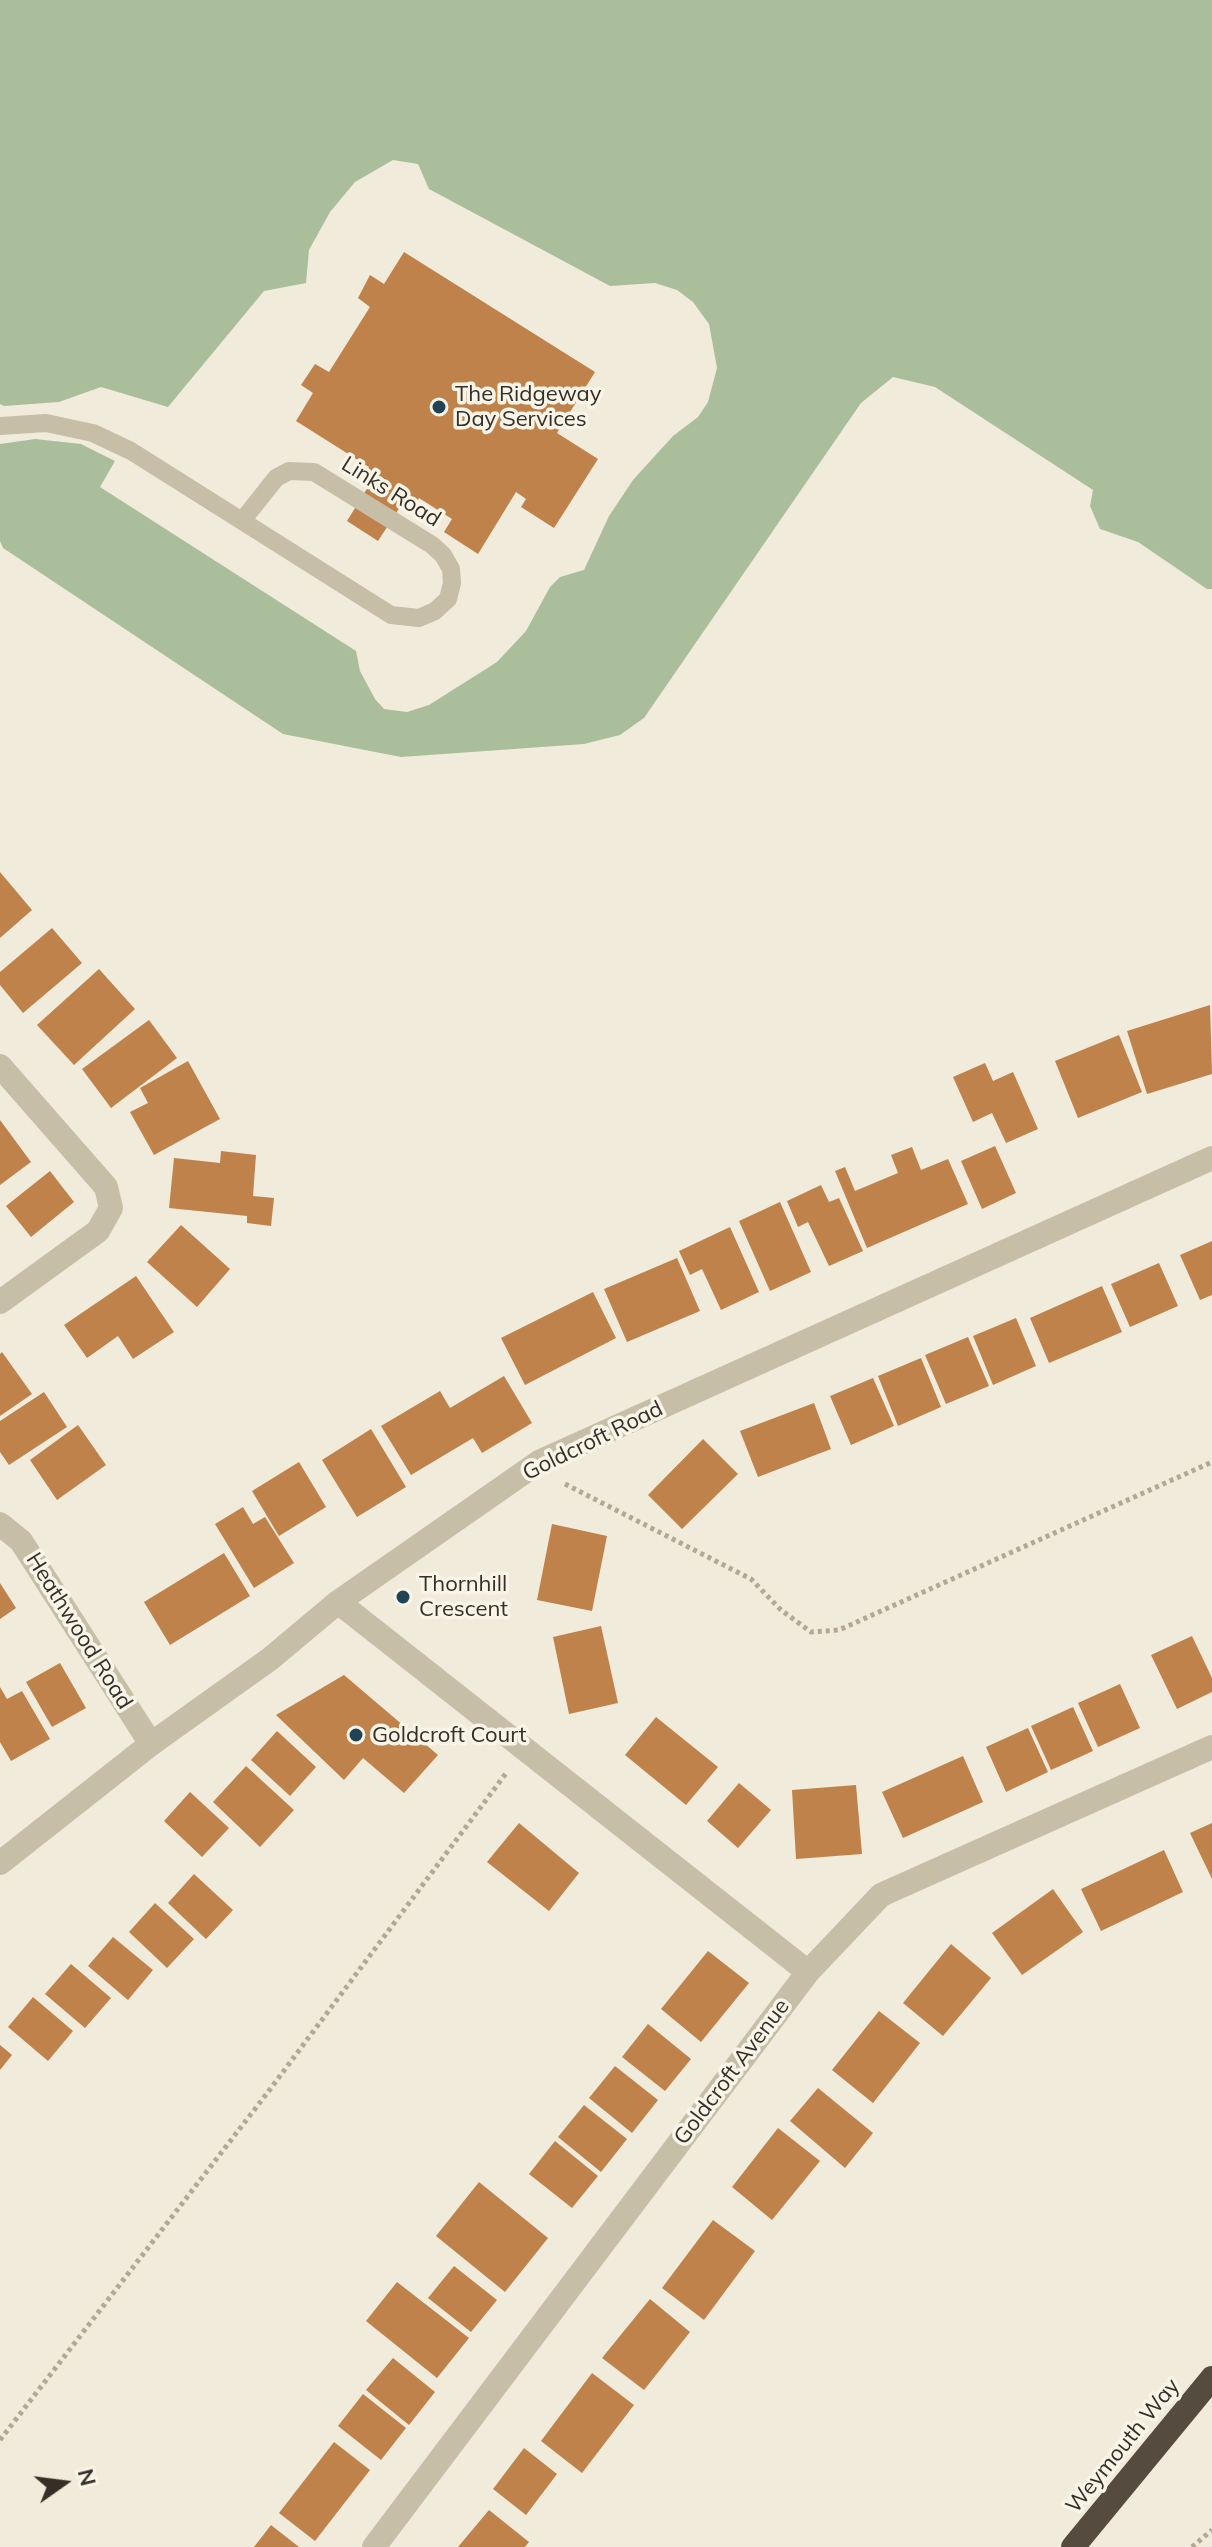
<!DOCTYPE html>
<html>
<head>
<meta charset="utf-8">
<style>
  body { margin:0 }
  #map { position:relative; width:1212px; height:2547px; overflow:hidden; background:#f0ebdb; font-family:Mulish,sans-serif }
  canvas { display:block }
  .north { position:absolute; left:24px; top:2443px; width:80px; height:80px; -webkit-text-stroke:6px #f8f4e7; paint-order:stroke; rotate:76deg; font-size:22px; font-weight:700; line-height:32px; text-align:center; color:#352f28 }
  .north::after { content:''; display:block; margin:auto; width:28px; height:36px; background:#352f28; clip-path:polygon(50% 0,100% 100%,50% 72%,0 100%) }
</style>
</head>
<body>
<div id="map">
<canvas width="1212" height="2547"></canvas>
<div class="north">N</div>
</div>
<script>
const c = document.querySelector('canvas').getContext('2d');
c.lineJoin = 'round';
function paint(path, color) { c.fillStyle = color; c.fill(path, 'evenodd'); }
const shape = rows => new Path2D(rows.map(r => 'M' + r).join(''));
function stroke(path, color, width, dash) { c.strokeStyle = color; c.lineWidth = width; c.lineCap = dash ? 'butt' : 'round'; c.setLineDash(dash || []); c.stroke(path); }
function write(font, color, halo, rows, align = 'center') {
  c.font = font + ' Mulish,sans-serif'; c.lineWidth = 7; c.setLineDash([]); c.textBaseline = 'middle'; c.strokeStyle = halo; c.fillStyle = color; for (const [text, x, y, turn = 0] of rows) {
    c.save(); c.translate(x, y); c.rotate((+turn || 0) * Math.PI / 180); c.textAlign = isNaN(turn) ? turn : align; if (halo) c.strokeText(text, 0, 0); c.fillText(text, 0, 0); c.restore();
  }
}
paint(shape([
  [0,0,1212,0,1212,589,1207,589,1138,542,1100,529,1090,506,1093,490,935,387,893,377,861,403,644,718,620,735,584,744,401,757,283,734,3,548,0,541,0,444,35,439,81,444,115,461,100,487,356,651,360,671,375,699,384,709,407,712,429,705,497,662,526,631,550,587,560,577,584,570,609,516,633,480,673,436,698,417,708,402,717,368,709,324,693,302,677,290,655,283,610,286,429,189,418,164,393,160,355,182,330,212,309,250,306,283,264,291,168,407,101,387,59,402,4,406,0,404]
]), '#abbe9c');
paint(shape([
  [404,252,595,372,557,433,598,459,554,528,521,507,526,499,516,492,478,554,444,532,452,519,419,498,409,513,400,507,378,541,347,521,368,487,360,482,369,467,296,421,313,393,301,385,315,364,329,372,370,307,358,298,370,275,384,284],
  [0,872,32,910,0,938],
  [52,928,82,963,23,1013,0,985,0,972],
  [99,969,135,1009,74,1065,37,1025],
  [1210,1005,1212,1074,1147,1094,1127,1031],
  [149,1020,177,1058,111,1108,82,1069],
  [1119,1035,1142,1092,1078,1118,1055,1061],
  [188,1061,220,1119,154,1155,130,1112,148,1103,140,1088],
  [985,1063,993,1081,1013,1072,1038,1129,1006,1143,992,1113,973,1122,953,1077],
  [0,1120,31,1162,0,1185],
  [995,1146,1016,1193,982,1209,961,1161],
  [912,1147,921,1170,948,1159,968,1204,867,1248,835,1171,845,1167,855,1191,898,1173,891,1155],
  [221,1151,256,1155,253,1196,274,1198,271,1226,247,1223,247,1216,169,1208,174,1158,220,1163],
  [50,1171,74,1202,31,1237,6,1206],
  [821,1185,829,1202,839,1198,863,1251,829,1266,808,1222,798,1227,787,1201],
  [780,1202,811,1272,770,1291,739,1221],
  [181,1225,230,1269,197,1307,147,1262],
  [730,1227,759,1292,721,1310,702,1269,690,1275,679,1251],
  [1212,1241,1212,1295,1200,1300,1180,1255],
  [677,1258,700,1311,627,1342,604,1289],
  [1159,1263,1178,1306,1130,1327,1111,1284],
  [136,1276,174,1332,133,1359,118,1336,87,1358,64,1325],
  [1102,1286,1122,1332,1049,1363,1030,1318],
  [593,1292,616,1338,525,1385,501,1338],
  [1016,1318,1036,1366,993,1385,973,1336],
  [968,1337,989,1386,946,1404,925,1355],
  [2,1352,32,1394,0,1416,0,1354],
  [921,1358,941,1407,898,1426,878,1376],
  [504,1376,532,1423,482,1453,473,1438,411,1475,381,1426,440,1391,450,1408],
  [873,1378,894,1426,851,1445,830,1396],
  [44,1392,67,1427,9,1465,0,1452,0,1421],
  [814,1403,831,1449,758,1477,740,1431],
  [78,1425,106,1465,57,1500,30,1460],
  [371,1429,406,1487,357,1517,322,1460],
  [703,1439,738,1474,682,1529,648,1495],
  [299,1462,326,1507,279,1536,252,1491],
  [243,1507,253,1524,265,1517,294,1563,254,1588,215,1524],
  [552,1524,607,1536,592,1611,537,1600],
  [224,1553,250,1596,170,1645,144,1602],
  [0,1583,16,1608,0,1619],
  [601,1626,618,1703,569,1714,553,1637],
  [1192,1636,1212,1678,1212,1692,1177,1709,1151,1655],
  [60,1663,86,1708,52,1727,26,1682],
  [344,1675,438,1755,404,1793,363,1758,344,1780,276,1715],
  [1120,1684,1140,1728,1098,1747,1078,1703],
  [0,1687,7,1699,22,1691,50,1739,11,1761,0,1742],
  [1073,1707,1093,1751,1051,1770,1031,1726],
  [656,1717,718,1767,686,1805,625,1755],
  [1028,1728,1048,1772,1006,1792,986,1747],
  [277,1731,316,1767,290,1796,251,1760],
  [963,1756,983,1802,903,1838,882,1792],
  [246,1766,294,1810,260,1847,213,1802],
  [739,1783,771,1810,738,1848,707,1821],
  [856,1785,862,1854,796,1859,792,1790],
  [190,1792,229,1828,202,1857,164,1821],
  [519,1823,579,1873,549,1911,487,1862],
  [1212,1823,1212,1879,1190,1833],
  [1164,1850,1183,1892,1101,1931,1081,1889],
  [194,1874,233,1910,206,1939,168,1903],
  [1053,1889,1083,1932,1022,1975,992,1933],
  [155,1903,194,1939,167,1968,129,1932],
  [113,1937,153,1970,128,2000,88,1966],
  [951,1944,991,1978,943,2036,903,2003],
  [708,1951,749,1983,701,2042,661,2009],
  [71,1964,111,1998,85,2028,45,1994],
  [33,1997,73,2031,48,2061,8,2027],
  [879,2011,920,2043,873,2103,832,2070],
  [648,2024,691,2059,665,2091,622,2057],
  [0,2045,12,2055,0,2070],
  [615,2066,658,2100,632,2133,589,2098],
  [818,2088,873,2133,845,2168,790,2121],
  [584,2105,627,2139,601,2172,558,2137],
  [778,2128,820,2161,772,2220,732,2187],
  [555,2141,598,2176,572,2208,529,2174],
  [479,2182,548,2238,505,2292,436,2236],
  [713,2220,755,2251,704,2320,662,2288],
  [454,2266,497,2300,471,2332,428,2298],
  [397,2282,469,2338,437,2378,366,2321],
  [650,2299,690,2332,644,2390,602,2358],
  [393,2358,435,2392,409,2425,366,2390],
  [592,2373,634,2405,582,2473,541,2441],
  [363,2394,406,2428,381,2460,338,2426],
  [334,2442,370,2470,315,2541,279,2513],
  [524,2448,557,2474,526,2515,493,2489],
  [489,2510,529,2542,525,2547,458,2547],
  [271,2525,299,2547,254,2547]
]), '#bf824b');
stroke(shape([
  [565,1484,751,1579,781,1610,811,1632,839,1630,1212,1462],
  [0,2440,268,2092,507,1772],
  [1192,2547,1212,2530]
]), '#b3a892', 5, [4, 4]);
stroke(shape([
  [0,426,46,423,93,433,131,451,242,521,391,615,419,618,435,611,448,599,452,583,451,569,443,555,432,545,314,472,289,471,276,478,242,521]
]), '#c7bea8', 18);
stroke(shape([
  [0,1066,106,1187,111,1208,98,1231,0,1302],
  [0,1524,21,1541,151,1744],
  [338,1602,808,1972],
  [0,1863,151,1744,270,1659,338,1602,539,1462,1212,1158],
  [374,2547,808,1972,881,1895,1212,1747]
]), '#c7bea8', 24);
stroke(shape([
  [1073,2547,1212,2378]
]), '#554b3f', 24);
for (const [x, y, r, color] of [
  [439,407,8,"#204454"],
  [403,1597,8,"#204454"],
  [356,1735,8,"#204454"]
]) { const dot = new Path2D(); dot.arc(x, y, r, 0, 2 * Math.PI); c.fillStyle = color; c.fill(dot); stroke(dot, '#f8f4e7', 3); }
write('22px', '#352f28', '#f8f4e7', [
  ["The Ridgeway",455,394],
  ["Day Services",455,419],
  ["Thornhill",419,1584],
  ["Crescent",419,1609],
  ["Goldcroft Court",372,1735]
], 'left');
write('22px', '#352f28', '#f8f4e7', [
  ["Links Road",391,492,32],
  ["Goldcroft Road",593,1441,-26],
  ["Heathwood Road",79,1631,58],
  ["Goldcroft Avenue",732,2072,-53],
  ["Weymouth Way",1123,2446,-51]
]);
</script>
</body>
</html>
